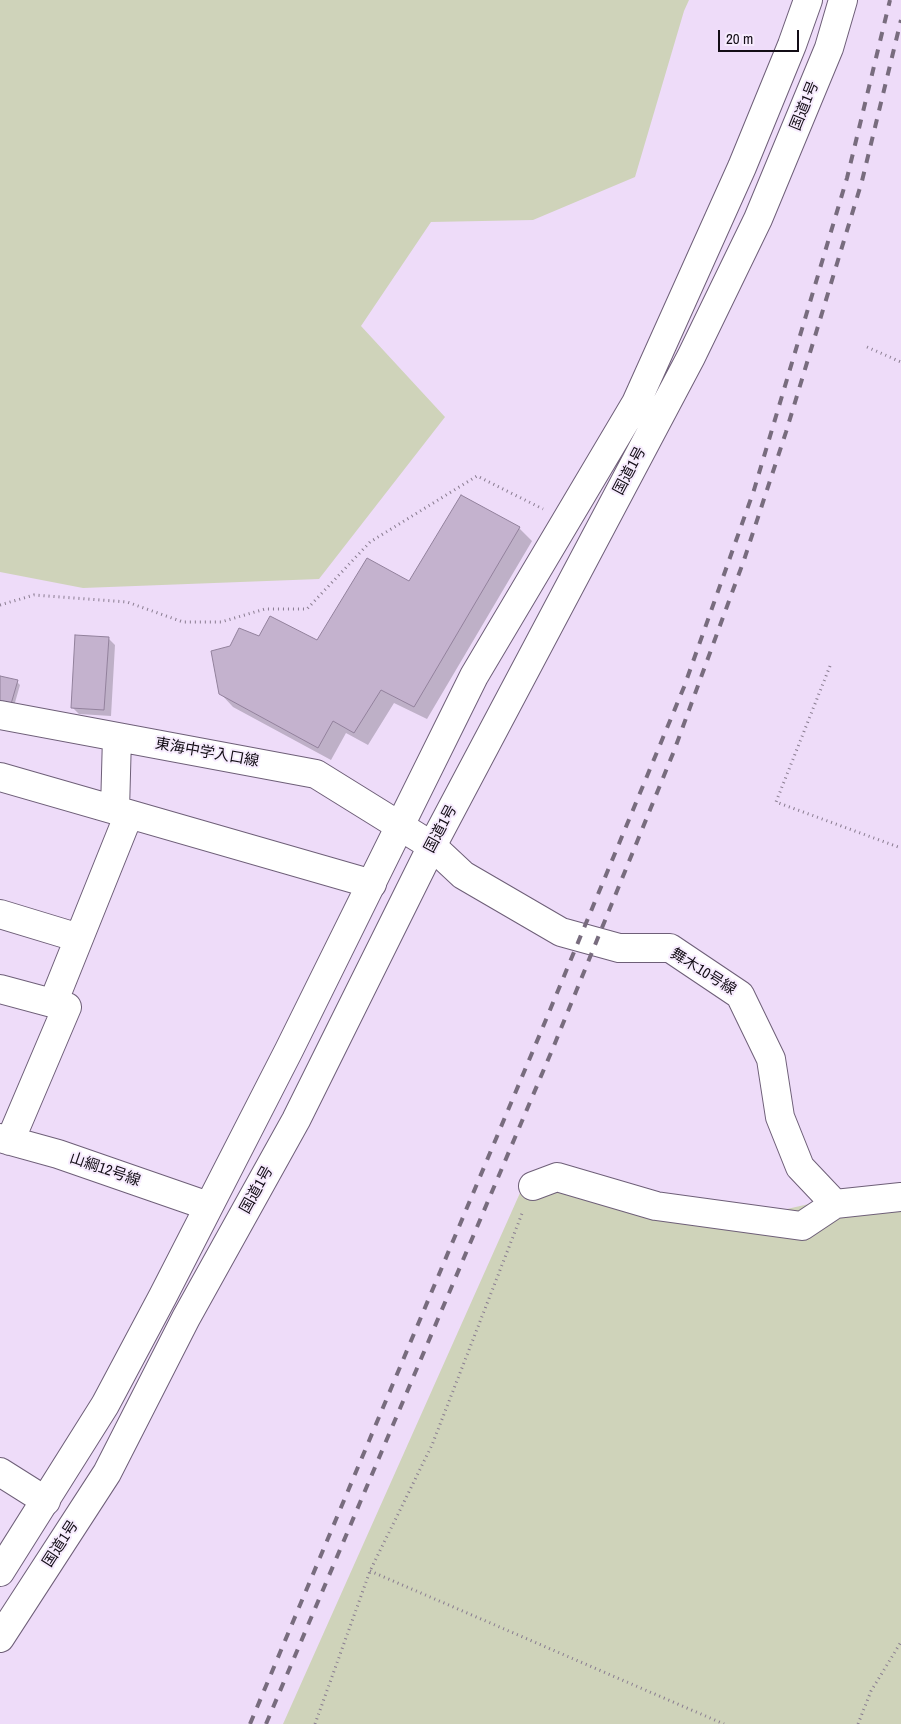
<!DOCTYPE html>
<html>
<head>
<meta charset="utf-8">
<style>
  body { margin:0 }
  #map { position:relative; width:901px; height:1724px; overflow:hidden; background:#eedcf9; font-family:"Archivo Narrow",sans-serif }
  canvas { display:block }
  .scale { position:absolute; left:718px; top:30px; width:81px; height:22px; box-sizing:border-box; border:2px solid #130d16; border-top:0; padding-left:6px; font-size:15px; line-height:18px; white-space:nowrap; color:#130d16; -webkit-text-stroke:4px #f7ecfe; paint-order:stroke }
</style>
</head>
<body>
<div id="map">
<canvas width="901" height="1724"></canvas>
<div class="scale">20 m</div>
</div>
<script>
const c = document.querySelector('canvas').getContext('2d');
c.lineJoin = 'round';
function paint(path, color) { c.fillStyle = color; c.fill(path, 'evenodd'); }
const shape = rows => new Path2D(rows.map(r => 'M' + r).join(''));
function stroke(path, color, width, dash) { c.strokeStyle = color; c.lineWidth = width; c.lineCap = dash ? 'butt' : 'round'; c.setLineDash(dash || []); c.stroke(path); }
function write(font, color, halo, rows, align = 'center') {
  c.font = font + ' "Archivo Narrow","Noto Sans JP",sans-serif'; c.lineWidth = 4; c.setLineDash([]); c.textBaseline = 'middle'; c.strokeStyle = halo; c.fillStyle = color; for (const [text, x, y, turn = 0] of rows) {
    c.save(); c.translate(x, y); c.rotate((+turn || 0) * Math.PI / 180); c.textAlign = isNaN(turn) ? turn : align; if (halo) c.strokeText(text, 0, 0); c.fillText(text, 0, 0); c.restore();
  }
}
paint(shape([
  [0,0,689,0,684,11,635,177,533,220,431,222,361,326,445,417,319,579,83,588,0,572],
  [528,1175,687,1210,787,1209,901,1183,901,1724,283,1724]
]), '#cfd3ba');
paint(shape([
  [519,528,532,541,427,719,394,703,368,745,346,733,331,760,233,707,220,693,317,642,410,582],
  [108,638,115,645,111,716,79,714,72,707],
  [0,677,17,682,20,685,14,706,0,703]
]), '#0003');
const building = shape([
  [461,495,520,527,414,707,381,690,354,733,333,721,318,748,219,694,211,651,230,646,239,628,259,636,270,616,317,640,367,558,409,581,461,495],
  [75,635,109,637,104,710,71,708,75,635],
  [0,676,18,680,11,704,0,701,0,676]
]);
paint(building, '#c4b2ce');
stroke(building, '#92819c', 1);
const minor = shape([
  [0,715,316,774,432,846,463,875,561,932,619,948,670,948,740,995,771,1059,780,1117,800,1167,835,1204],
  [0,777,372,884],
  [115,810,117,737],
  [0,914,79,938],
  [0,989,67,1007,10,1141],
  [53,1003,129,814],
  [0,1138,58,1154,208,1206],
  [533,1186,557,1177,656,1206,802,1226,835,1204,901,1197],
  [0,1472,46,1501]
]);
const highway = shape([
  [0,1572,105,1405,163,1296,289,1050,474,676,636,403,742,167,792,45,808,0],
  [0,1638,107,1473,186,1318,296,1120,432,846,691,357,758,219,829,48,843,0]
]);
stroke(minor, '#6e5f78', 30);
stroke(highway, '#6e5f78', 30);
stroke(shape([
  [867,347,901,362],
  [0,605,34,595,127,602,183,622,221,622,265,609,307,609,370,542,477,476,543,509],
  [830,666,776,802,901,848],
  [370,1571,724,1724],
  [315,1724,370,1571,432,1445,523,1211],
  [858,1724,871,1691,901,1642]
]), '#897c90', 3, [1, 4]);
stroke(minor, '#fff', 28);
stroke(highway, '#fff', 28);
stroke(shape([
  [250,1724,540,1034,684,687,754,490,847,178,890,0],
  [266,1724,553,1048,674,751,744,560,786,432,862,181,901,20]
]), '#786c7e', 4, [9, 9]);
write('15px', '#130d16', '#f7ecfe', [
  ["国道1号",805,106,-68],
  ["国道1号",630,471,-62],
  ["東海中学入口線",207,753,10],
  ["国道1号",441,829,-62],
  ["舞木10号線",703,972,32],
  ["山綱12号線",105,1170,19],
  ["国道1号",257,1190,-61],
  ["国道1号",61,1544,-57]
]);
</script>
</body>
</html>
